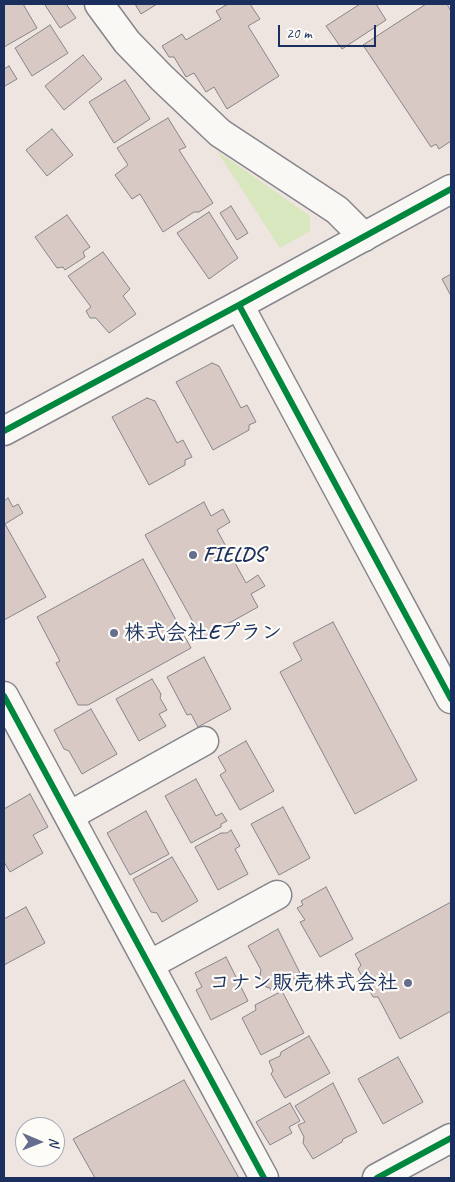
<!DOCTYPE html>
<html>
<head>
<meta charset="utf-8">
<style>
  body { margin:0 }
  #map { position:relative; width:455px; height:1182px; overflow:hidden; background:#eee4e0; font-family:Caveat,sans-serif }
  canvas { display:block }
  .frame { position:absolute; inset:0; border:5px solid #1b2f5e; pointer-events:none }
  .north { position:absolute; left:15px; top:1117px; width:50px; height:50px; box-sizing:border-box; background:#fdfcf7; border:1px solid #a3aaba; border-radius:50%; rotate:91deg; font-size:14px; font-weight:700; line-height:20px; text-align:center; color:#1b2f5e }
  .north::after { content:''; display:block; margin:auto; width:18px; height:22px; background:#656e8c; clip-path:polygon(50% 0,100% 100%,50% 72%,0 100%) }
  .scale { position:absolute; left:278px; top:25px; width:98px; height:22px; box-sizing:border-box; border:2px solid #1b2f5e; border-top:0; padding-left:6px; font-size:15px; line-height:18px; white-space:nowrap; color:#1b2f5e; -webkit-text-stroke:4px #fdfcf7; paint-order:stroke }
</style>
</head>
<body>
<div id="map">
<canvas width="455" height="1182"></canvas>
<div class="frame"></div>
<div class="north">N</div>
<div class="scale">20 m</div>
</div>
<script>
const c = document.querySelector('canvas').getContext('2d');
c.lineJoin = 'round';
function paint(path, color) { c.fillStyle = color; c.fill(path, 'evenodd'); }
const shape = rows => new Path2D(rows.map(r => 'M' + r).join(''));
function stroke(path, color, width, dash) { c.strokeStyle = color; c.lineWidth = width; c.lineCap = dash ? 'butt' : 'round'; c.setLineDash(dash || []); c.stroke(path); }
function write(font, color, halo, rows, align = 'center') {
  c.font = font + ' Caveat,"Klee One",sans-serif'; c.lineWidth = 4.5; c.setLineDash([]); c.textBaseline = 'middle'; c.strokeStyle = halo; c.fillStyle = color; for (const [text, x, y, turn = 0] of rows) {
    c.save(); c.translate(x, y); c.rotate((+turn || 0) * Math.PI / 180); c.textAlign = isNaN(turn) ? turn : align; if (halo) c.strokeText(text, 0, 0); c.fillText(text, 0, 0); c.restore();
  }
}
paint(shape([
  [217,151,310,216,310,231,280,248]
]), '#d9e7be');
const building = shape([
  [4,4,23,4,37,28,4,47,4,4],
  [46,4,66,4,76,18,60,28,45,5,46,4],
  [135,4,157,4,141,14,135,4],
  [228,4,250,4,260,19,248,26,279,76,227,109,214,87,206,92,194,73,186,77,174,57,169,57,162,46,182,34,186,40,221,19,216,11,228,4],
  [360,4,376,4,386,20,342,49,326,26,360,4],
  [426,4,447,4,451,11,451,141,439,149,436,144,431,147,363,45,426,4],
  [50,25,68,53,32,76,15,48,50,25],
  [83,55,102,79,64,110,45,86,83,55],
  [9,66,17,79,5,86,4,85,4,69,9,66],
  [125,80,150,119,114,143,89,102,125,80],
  [168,118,186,147,179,150,213,203,199,212,194,212,163,232,140,194,132,199,115,175,128,165,117,148,168,118],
  [52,129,73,155,47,176,26,150,52,129],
  [231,206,248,233,237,240,220,213,231,206],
  [209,212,238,258,209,279,177,233,209,212],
  [67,215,90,247,83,252,85,257,65,270,63,267,57,268,35,237,67,215],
  [103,252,130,289,123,296,136,314,109,333,96,318,90,318,86,311,91,307,68,276,103,252],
  [451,274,451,296,442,279,451,274],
  [212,363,219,366,241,408,247,405,256,422,249,425,249,430,213,450,176,382,212,363],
  [147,398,155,401,177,443,183,440,192,457,185,460,185,465,149,485,112,417,147,398],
  [8,498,13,507,18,504,23,513,5,524,46,597,4,620,4,501,8,498],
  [204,502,211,516,223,509,230,522,217,530,246,583,258,575,265,586,251,594,258,607,202,638,145,535,204,502],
  [143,559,191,648,88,705,78,705,56,663,60,661,37,617,143,559],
  [333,622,417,780,355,814,280,672,302,660,293,643,333,622],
  [204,657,231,709,198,727,191,714,187,715,167,677,204,657],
  [152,679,161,694,160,698,167,710,159,714,166,726,139,741,116,699,152,679],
  [91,709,117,754,82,774,69,751,64,749,54,730,91,709],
  [246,741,274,791,240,810,220,775,226,771,218,757,246,741],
  [196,779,216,816,222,813,227,821,221,824,221,827,191,843,165,796,196,779],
  [30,794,48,827,33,835,43,853,10,872,4,862,4,809,30,794],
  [283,807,310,858,279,875,251,824,283,807],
  [146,811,169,854,130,875,107,833,146,811],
  [231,830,240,846,235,849,248,874,218,890,195,847,221,833,227,833,231,830],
  [172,857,198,901,162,922,157,913,151,912,133,879,172,857],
  [326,887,353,939,320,957,300,922,305,920,297,908,303,905,301,901,326,887],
  [451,902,451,1011,400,1039,378,997,373,997,358,969,361,965,355,954,451,902],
  [26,907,45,943,4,965,4,919,26,907],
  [278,929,301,975,271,991,270,988,266,987,260,975,261,970,248,946,278,929],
  [226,957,248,1001,211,1020,196,990,202,987,195,973,226,957],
  [282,991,304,1033,261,1055,242,1018,256,1010,255,1005,282,991],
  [309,1036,330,1073,285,1098,271,1074,273,1071,269,1061,280,1056,281,1052,309,1036],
  [398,1057,423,1102,383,1124,358,1079,398,1057],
  [184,1080,239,1178,95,1178,73,1139,184,1080],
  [333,1083,357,1132,343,1139,342,1142,313,1159,303,1143,304,1137,298,1125,305,1122,295,1106,333,1083],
  [290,1103,300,1121,289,1127,292,1133,270,1145,256,1122,290,1103]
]);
paint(building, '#d9c9c5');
stroke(building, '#86858c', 1);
const minor = shape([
  [99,4,127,42,162,78,220,133,337,210,364,237],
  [239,305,451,699],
  [4,696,264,1178],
  [69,816,204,741],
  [149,965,277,895]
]);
const tertiary = shape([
  [4,431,239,305,451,189],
  [377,1178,451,1138]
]);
stroke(minor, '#86858c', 31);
stroke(tertiary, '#86858c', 31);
stroke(minor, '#f9f8f5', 28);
stroke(tertiary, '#f9f8f5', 28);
stroke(shape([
  [239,305,451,699],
  [4,431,239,305,451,189],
  [4,696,264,1178],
  [377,1178,451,1138]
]), '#00873e', 6);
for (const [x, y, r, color] of [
  [193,555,5,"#656e8c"],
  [114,633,5,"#656e8c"],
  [408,983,5,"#656e8c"]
]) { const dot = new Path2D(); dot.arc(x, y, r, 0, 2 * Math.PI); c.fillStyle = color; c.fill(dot); stroke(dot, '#fdfcf7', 2); }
write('bold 21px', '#1b2f5e', '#fdfcf7', [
  ["FIELDS",203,555],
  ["株式会社Eプラン",124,633],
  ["コナン販売株式会社",398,983,"right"]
], 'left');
</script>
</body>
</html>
